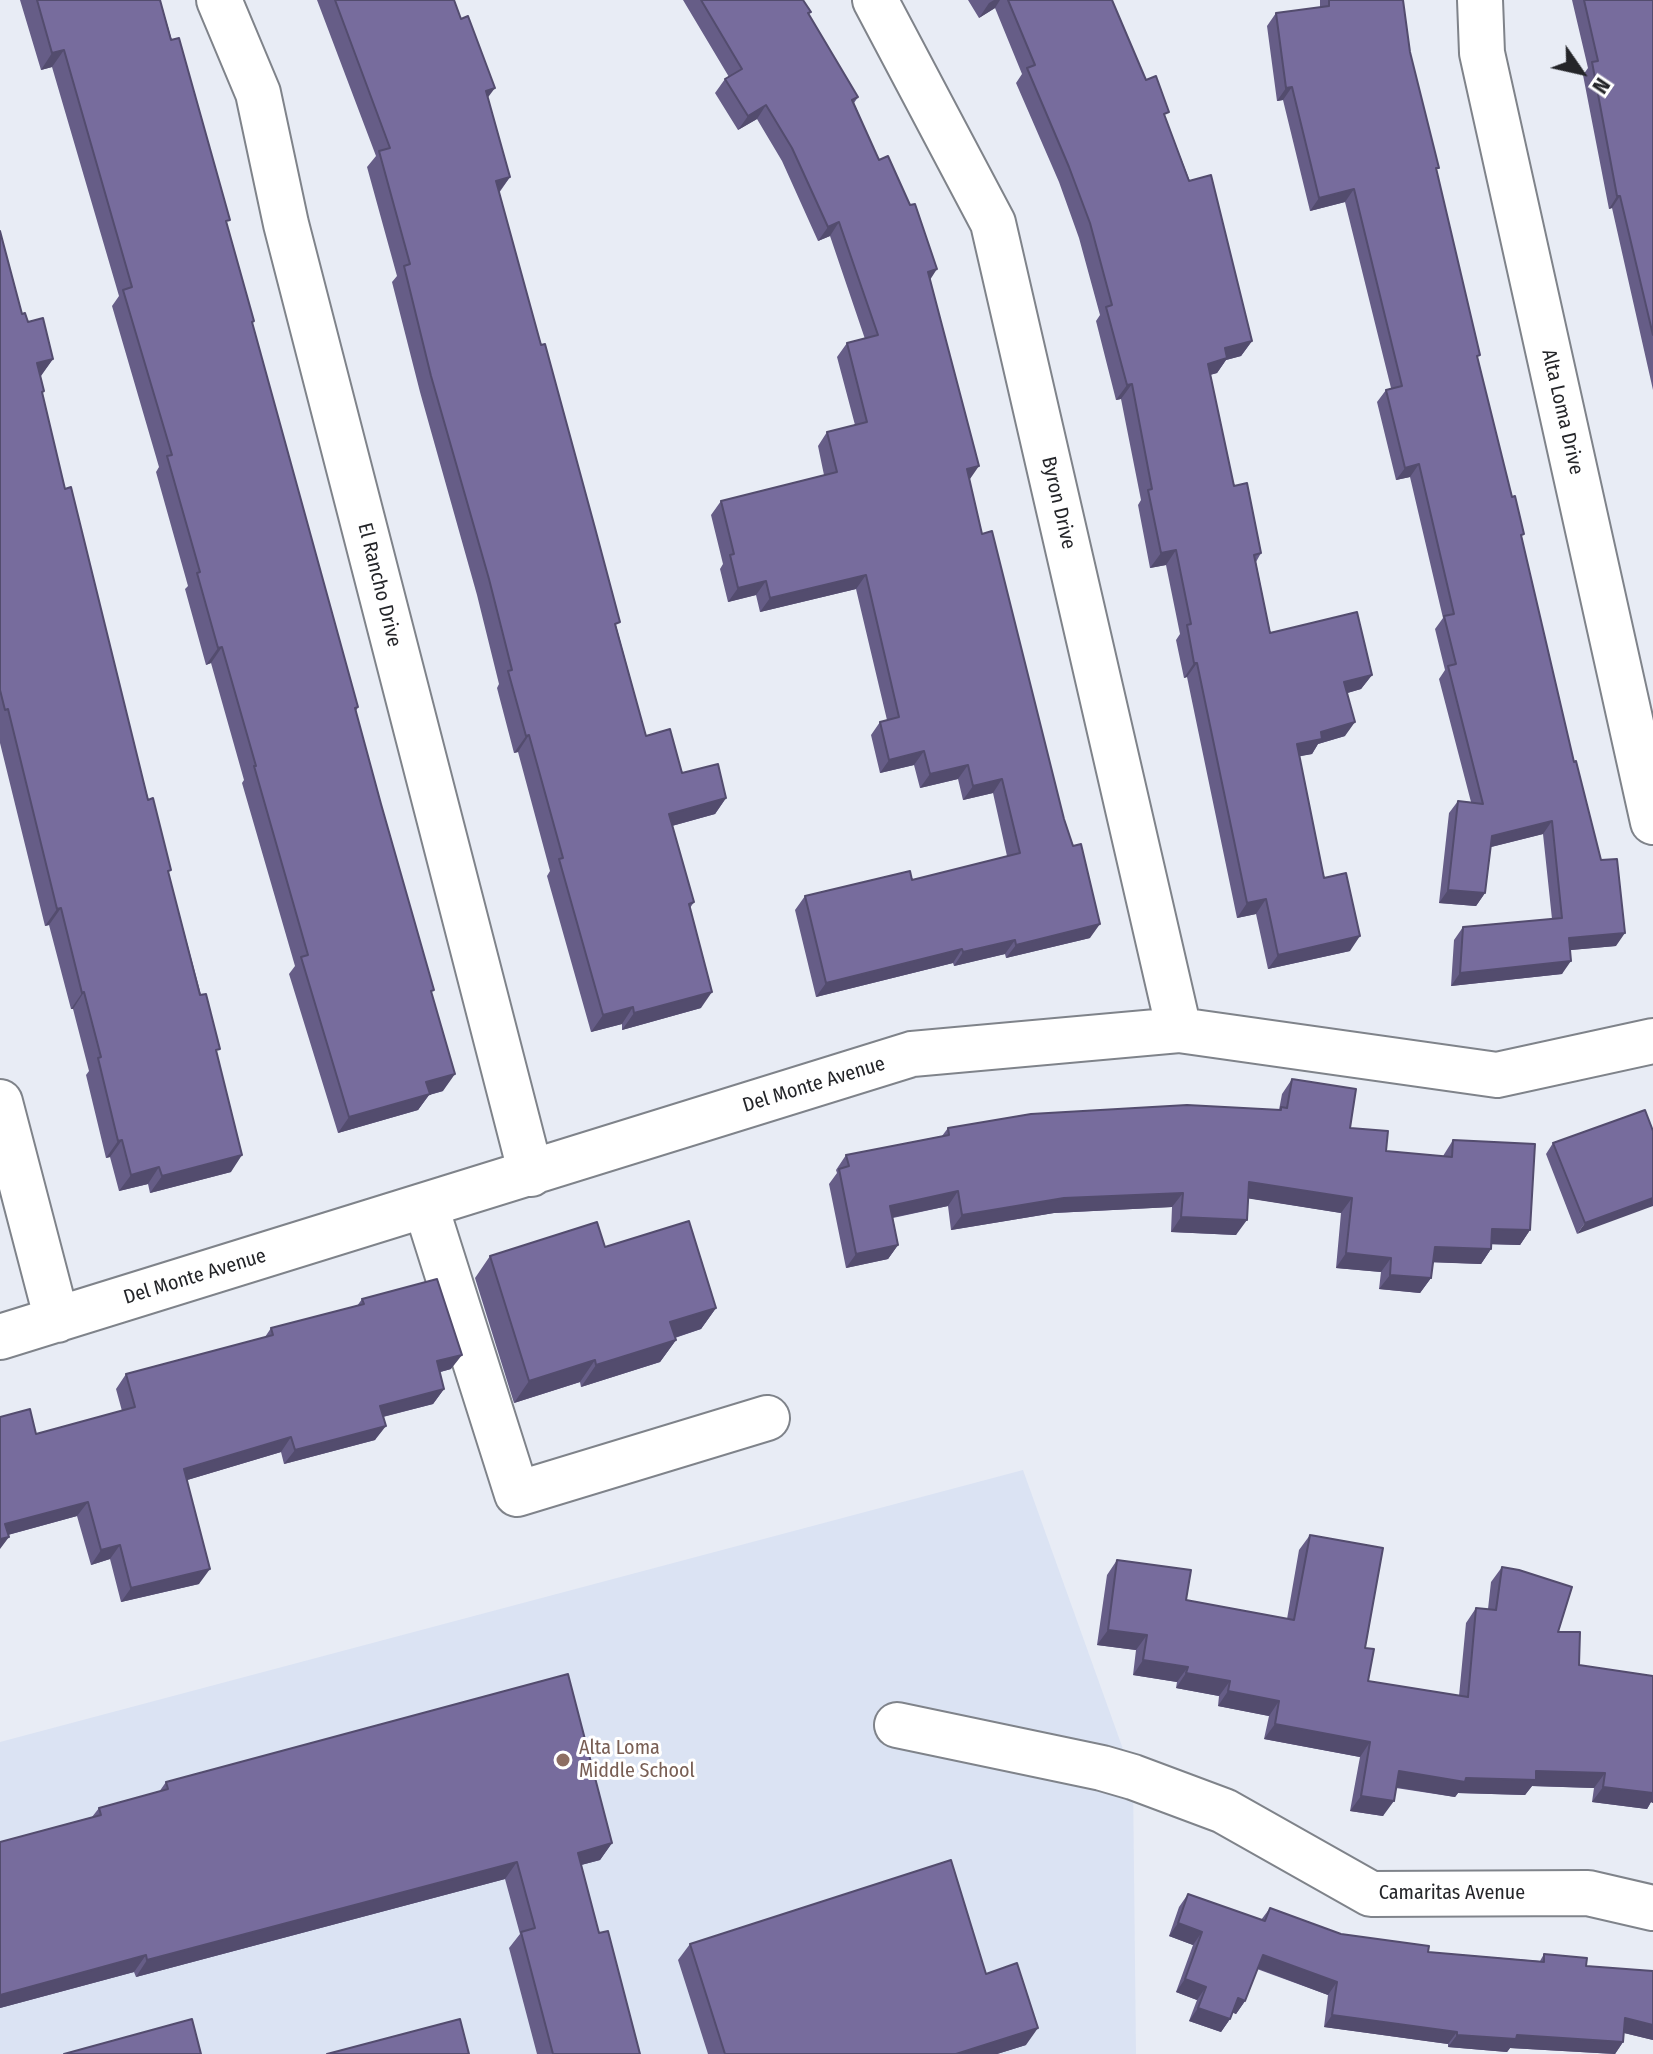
<!DOCTYPE html>
<html>
<head>
<meta charset="utf-8">
<style>
  body { margin:0 }
  #map { position:relative; width:1653px; height:2054px; overflow:hidden; background:#e8ecf5; font-family:"Fira Sans Condensed",sans-serif }
  canvas { display:block }
  .north { position:absolute; left:1541px; top:32px; width:80px; height:80px; -webkit-text-stroke:6px #fff; paint-order:stroke; rotate:124deg; font-size:22px; font-weight:700; line-height:32px; text-align:center; color:#242529 }
  .north::after { content:''; display:block; margin:auto; width:28px; height:36px; background:#242529; clip-path:polygon(50% 0,100% 100%,50% 72%,0 100%) }
</style>
</head>
<body>
<div id="map">
<canvas width="1653" height="2054"></canvas>
<div class="north">N</div>
</div>
<script>
const c = document.querySelector('canvas').getContext('2d');
c.lineJoin = 'round';
function paint(path, color) { c.fillStyle = color; c.fill(path, 'evenodd'); }
const shape = rows => new Path2D(rows.map(r => 'M' + r).join(''));
function stroke(path, color, width, dash) { c.strokeStyle = color; c.lineWidth = width; c.lineCap = dash ? 'butt' : 'round'; c.setLineDash(dash || []); c.stroke(path); }
function write(font, color, halo, rows, align = 'center') {
  c.font = font + ' "Fira Sans Condensed",sans-serif'; c.lineWidth = 6; c.setLineDash([]); c.textBaseline = 'middle'; c.strokeStyle = halo; c.fillStyle = color; for (const [text, x, y, turn = 0] of rows) {
    c.save(); c.translate(x, y); c.rotate((+turn || 0) * Math.PI / 180); c.textAlign = isNaN(turn) ? turn : align; if (halo) c.strokeText(text, 0, 0); c.fillText(text, 0, 0); c.restore();
  }
}
paint(shape([
  [1023,1470,1133,1777,1136,2054,0,2054,0,1742]
]), '#dbe3f3');
const minor = shape([
  [219,0,258,93,286,224,531,1174],
  [875,0,993,223,1179,1030],
  [1480,0,1482,53,1653,822],
  [0,1102,57,1320],
  [426,1207,517,1494,767,1418],
  [0,1337,912,1054,1179,1030,1497,1075,1653,1041],
  [897,1725,1102,1768,1133,1777,1224,1811,1371,1894,1588,1893,1653,1908]
]);
stroke(minor, '#7f838a', 48);
stroke(minor, '#fff', 44);
paint(shape([
  [20,0,160,0,227,225,252,324,358,707,356,711,431,993,443,1091,429,1095,418,1110,338,1133,289,974,295,966,242,783,244,780,211,663,206,665,185,589,188,586,156,472,159,467,112,306,119,296,52,67,41,70],
  [317,0,454,0,488,98,510,177,499,193,646,736,682,773,726,798,715,814,672,826,694,902,690,908,701,1008,622,1030,622,1024,591,1032,547,876,550,871,518,752,514,753,497,688,499,684,477,595,420,392,392,282,397,276,367,167,376,156],
  [683,0,803,0,811,12,808,15,858,97,854,103,930,279,969,480,982,534,1090,938,1006,958,1005,954,954,966,953,963,816,997,795,910,805,896,912,880,1007,856,993,793,963,800,958,779,920,788,914,765,880,773,871,735,880,722,887,720,856,589,760,612,756,595,728,602,720,569,723,564,711,515,721,501,824,475,818,446,827,432,855,425,837,357,847,343,865,339,830,236,818,241,782,161,757,119,738,130,715,93,725,79,729,77],
  [968,0,1112,0,1146,80,1165,117,1252,341,1241,356,1226,360,1217,373,1210,375,1234,486,1261,553,1256,562,1270,633,1372,675,1361,689,1347,693,1345,736,1318,744,1312,754,1299,756,1324,878,1350,951,1268,969,1256,914,1237,918,1187,677,1184,678,1176,640,1180,634,1166,565,1150,568,1138,505,1141,500,1121,399,1116,400,1096,321,1100,315,1079,238,1059,182,1016,83,1022,74,995,8,979,18],
  [1320,0,1403,0,1410,52,1477,358,1522,538,1616,946,1570,950,1562,974,1451,986,1454,940,1463,927,1552,919,1543,834,1491,847,1485,893,1476,906,1439,903,1449,813,1458,801,1471,802,1439,679,1445,670,1435,629,1443,618,1410,477,1396,480,1377,402,1386,390,1391,388,1345,202,1310,211,1283,100,1277,101,1267,26,1276,13,1320,7],
  [1572,0,1653,0,1653,390,1612,208,1609,209,1583,75,1588,68],
  [0,231,22,314,53,359,40,376,44,391,42,393,65,489,217,1054,231,1172,150,1193,148,1184,119,1191,110,1157,106,1158,86,1075,89,1071,73,1009,71,1009,49,925,45,926,0,743],
  [1292,1079,1350,1128,1386,1151,1443,1156,1453,1140,1530,1230,1520,1245,1491,1244,1491,1249,1481,1264,1433,1262,1431,1278,1420,1293,1379,1289,1381,1272,1336,1268,1341,1213,1248,1198,1236,1235,1171,1232,1172,1207,1054,1213,951,1230,948,1206,893,1218,898,1245,888,1259,846,1268,829,1184,837,1173,836,1170,846,1155,942,1136,948,1128,1279,1110,1282,1094],
  [1653,1131,1577,1234,1546,1154,1553,1143],
  [605,1247,716,1308,701,1329,675,1338,676,1340,660,1362,581,1387,580,1382,514,1403,475,1278,490,1256],
  [362,1299,451,1369,440,1372,444,1389,433,1404,383,1417,375,1440,284,1464,281,1452,187,1480,199,1584,121,1602,110,1559,91,1565,77,1516,8,1535,36,1434,122,1411,116,1389,126,1374,265,1337,271,1328,357,1306],
  [1310,1535,1365,1648,1368,1681,1459,1696,1466,1623,1476,1608,1488,1609,1491,1582,1502,1567,1558,1632,1579,1665,1653,1676,1653,1803,1651,1802,1647,1809,1592,1802,1594,1788,1532,1786,1525,1795,1458,1793,1455,1797,1396,1788,1383,1816,1350,1811,1360,1757,1264,1739,1269,1716,1218,1706,1219,1696,1176,1688,1177,1682,1133,1675,1136,1650,1097,1645,1107,1575,1117,1560,1186,1600,1287,1619,1299,1550],
  [166,1782,612,1843,600,1860,581,1865,599,1933,640,2054,537,2054,509,1948,520,1934,505,1879,136,1977,134,1972,0,2008,0,1842,92,1817,99,1808,159,1792],
  [1188,1894,1261,1920,1270,1908,1341,1934,1428,1952,1540,1961,1544,1954,1586,1966,1653,1971,1653,2040,1624,2033,1623,2042,1615,2054,1510,2048,1507,2052,1448,2047,1448,2044,1324,2027,1328,1995,1257,1969,1245,2001,1236,2014,1232,2012,1230,2019,1221,2032,1189,2021,1197,2000,1176,1992,1193,1945,1169,1936,1179,1907],
  [690,1944,986,1974,1026,2045,997,2054,708,2054,678,1960]
]), '#665d87');
paint(shape([
  [994,0,1000,0,995,8,979,18,989,3],
  [64,50,52,67,41,70,52,53],
  [1292,87,1283,100,1277,101,1286,88],
  [495,88,483,104,486,91],
  [766,105,757,119,738,130,748,116],
  [510,177,498,193,496,181],
  [1354,189,1345,202,1310,211,1319,198],
  [1617,196,1620,196,1612,208,1609,209],
  [839,222,830,236,818,241,828,227],
  [937,269,928,283,928,272],
  [1252,341,1241,356,1226,360,1217,373,1198,378,1208,364,1225,348],
  [53,359,41,376,26,380,37,363],
  [1132,384,1121,399,1116,400,1127,385],
  [1419,464,1410,477,1396,480,1405,468],
  [979,466,970,479,957,483,967,469],
  [1176,550,1166,565,1150,568,1161,553],
  [866,575,856,589,760,612,770,598],
  [766,581,756,595,728,602,738,588],
  [222,647,211,663,206,665,218,648],
  [1194,663,1197,663,1187,677,1184,678],
  [1372,675,1361,689,1334,697,1344,682],
  [1355,722,1345,736,1318,744,1312,754,1286,759,1297,744,1321,732],
  [529,735,518,752,514,753,526,736],
  [924,751,914,765,880,773,889,760],
  [968,765,958,779,920,788,930,774],
  [1002,779,993,793,963,800,973,786],
  [726,798,715,814,657,830,669,814],
  [1552,821,1543,834,1483,849,1492,836],
  [1448,890,1485,893,1476,906,1439,903],
  [1266,899,1256,914,1237,918,1247,903],
  [61,908,49,925,45,926,57,909],
  [1100,924,1090,938,1006,958,1016,945],
  [1625,933,1616,946,1560,951,1569,938],
  [1360,936,1350,951,1268,969,1278,955],
  [1015,940,1005,954,954,966,963,952],
  [962,949,953,963,816,997,826,983],
  [1571,961,1562,974,1451,986,1460,973],
  [84,992,73,1009,71,1009,82,993],
  [712,992,701,1008,622,1030,634,1013],
  [633,1007,622,1024,591,1032,603,1015],
  [455,1074,443,1091,429,1095,418,1110,338,1133,349,1117,426,1082],
  [122,1140,110,1157,106,1158,118,1141],
  [242,1155,231,1172,150,1193,162,1176],
  [159,1167,148,1184,119,1191,131,1175],
  [1249,1182,1352,1198,1341,1213,1239,1197],
  [958,1191,948,1206,880,1220,890,1206],
  [1183,1193,1172,1207,1054,1213,951,1230,962,1215,1064,1198],
  [1653,1198,1653,1206,1577,1234,1585,1223],
  [1181,1217,1247,1220,1236,1235,1171,1232],
  [1492,1229,1530,1230,1520,1245,1482,1244],
  [898,1245,888,1259,846,1268,856,1254],
  [1435,1247,1491,1249,1481,1264,1424,1262],
  [1346,1253,1391,1258,1381,1272,1336,1268],
  [1390,1275,1431,1278,1420,1293,1379,1289],
  [716,1308,701,1329,655,1344,670,1322],
  [676,1340,660,1362,581,1387,596,1365],
  [462,1355,451,1369,426,1376,437,1361],
  [595,1360,580,1382,514,1403,529,1381],
  [444,1389,433,1404,370,1420,380,1406],
  [386,1426,375,1440,284,1464,295,1450],
  [291,1437,281,1452,174,1484,184,1469],
  [88,1502,77,1516,0,1537,5,1524],
  [9,1537,0,1549,0,1539],
  [120,1545,110,1559,91,1565,101,1550],
  [210,1569,199,1584,121,1602,131,1588],
  [1108,1630,1147,1635,1136,1650,1097,1645],
  [1143,1660,1188,1667,1177,1682,1133,1675],
  [1186,1673,1230,1681,1219,1696,1176,1688],
  [1228,1691,1279,1701,1269,1716,1218,1706],
  [1275,1724,1370,1742,1360,1757,1264,1739],
  [1399,1771,1466,1778,1536,1771,1605,1773,1594,1788,1532,1786,1525,1795,1458,1793,1455,1797,1389,1786],
  [1603,1787,1653,1793,1653,1803,1651,1802,1647,1809,1592,1802],
  [1361,1796,1394,1801,1383,1816,1350,1811],
  [612,1843,600,1860,566,1869,578,1853],
  [517,1862,505,1879,136,1977,147,1960],
  [1178,1923,1202,1932,1193,1945,1169,1936],
  [146,1955,134,1972,0,2008,0,1995],
  [1263,1955,1337,1982,1328,1995,1254,1967],
  [1185,1979,1206,1987,1197,2000,1176,1992],
  [1238,1998,1245,2001,1236,2014,1229,2011],
  [1198,2008,1230,2019,1221,2032,1189,2021],
  [1332,2015,1457,2032,1448,2044,1324,2027],
  [1625,2018,1653,2025,1653,2040,1616,2031],
  [1038,2028,1026,2045,997,2054,956,2054],
  [1457,2035,1517,2035,1623,2042,1615,2054,1510,2048,1507,2052,1448,2047]
]), '#534c6e');
const building = shape([
  [37,0,160,0,171,40,179,38,230,220,226,221,254,321,252,322,358,707,355,708,381,804,434,990,431,991,455,1074,426,1082,430,1094,349,1117,301,957,308,955,254,766,256,766,222,647,218,648,197,573,200,572,167,456,172,455,123,290,132,287,64,50,52,53,37,0],
  [335,0,454,0,461,19,468,16,495,88,486,91,510,177,496,181,541,345,545,344,595,528,620,622,615,624,646,736,670,729,682,773,718,764,726,798,669,814,694,902,689,904,712,992,634,1013,633,1007,603,1015,559,859,563,858,529,735,526,736,508,671,512,670,489,579,431,376,404,266,410,264,379,151,390,148,335,0],
  [701,0,803,0,811,12,808,13,858,97,852,100,879,160,888,156,910,205,915,204,937,269,928,272,979,466,967,469,982,534,992,531,1064,819,1073,846,1081,844,1100,924,1016,945,1015,940,963,952,962,949,826,983,805,896,910,871,912,880,1020,853,1002,779,973,786,968,765,930,774,924,751,889,760,880,722,899,717,866,575,770,598,766,581,738,588,730,555,734,554,721,501,837,472,827,432,867,422,847,343,878,335,839,222,828,227,792,148,766,105,748,116,725,79,742,69,701,0],
  [1008,0,1112,0,1146,80,1156,76,1169,112,1164,114,1189,181,1211,175,1252,341,1225,348,1227,358,1208,364,1234,486,1247,483,1261,553,1254,555,1270,633,1357,612,1372,675,1344,682,1355,722,1321,732,1322,739,1297,744,1324,878,1346,873,1360,936,1278,955,1266,899,1247,903,1197,663,1194,663,1187,625,1191,624,1176,550,1161,553,1148,490,1152,489,1132,384,1127,385,1106,307,1112,305,1090,223,1069,167,1027,68,1035,65,1008,0],
  [1329,0,1403,0,1410,52,1439,168,1436,168,1480,355,1477,356,1512,497,1515,496,1524,534,1521,535,1574,762,1576,761,1601,860,1617,859,1625,933,1569,938,1571,961,1460,973,1463,927,1562,918,1552,821,1492,836,1485,893,1448,890,1458,801,1483,804,1448,666,1456,664,1444,616,1454,614,1419,464,1405,468,1386,390,1402,386,1354,189,1319,198,1292,87,1286,88,1276,13,1329,6,1329,0],
  [1584,0,1653,0,1653,335,1620,196,1617,196,1592,62,1598,61,1584,0],
  [0,231,22,314,25,313,28,322,43,318,53,359,37,363,44,391,42,392,65,489,71,487,148,800,153,798,171,870,168,871,200,995,206,994,220,1049,216,1050,242,1155,162,1176,159,1167,131,1175,122,1140,118,1141,98,1058,101,1057,84,992,82,993,61,908,57,909,8,709,5,710,0,690,0,231],
  [1292,1079,1356,1089,1350,1128,1388,1131,1386,1151,1452,1157,1453,1140,1535,1144,1530,1230,1492,1229,1491,1249,1435,1247,1431,1278,1390,1275,1391,1258,1346,1253,1352,1198,1249,1182,1247,1220,1181,1217,1183,1193,1064,1198,962,1215,958,1191,890,1206,898,1245,856,1254,839,1169,849,1166,846,1155,949,1135,948,1128,1031,1114,1187,1105,1281,1110,1281,1107,1287,1108,1292,1079],
  [1645,1110,1653,1131,1653,1198,1585,1223,1553,1143,1645,1110],
  [689,1221,716,1308,670,1322,676,1340,596,1365,595,1360,529,1381,490,1256,597,1222,605,1247,689,1221],
  [437,1279,462,1355,437,1361,444,1389,380,1406,386,1426,295,1450,291,1437,184,1469,210,1569,131,1588,120,1545,101,1550,88,1502,5,1524,9,1537,0,1539,0,1417,30,1409,36,1434,135,1407,126,1374,273,1335,271,1328,364,1304,362,1299,437,1279],
  [1310,1535,1383,1548,1365,1648,1374,1649,1368,1681,1468,1697,1476,1608,1496,1610,1502,1567,1519,1570,1572,1587,1558,1632,1580,1632,1579,1665,1653,1676,1653,1793,1603,1787,1605,1773,1536,1771,1536,1780,1466,1778,1465,1782,1399,1771,1394,1801,1361,1796,1370,1742,1275,1724,1279,1701,1228,1691,1230,1681,1186,1673,1188,1667,1143,1660,1147,1635,1108,1630,1117,1560,1191,1570,1186,1600,1294,1620,1310,1535],
  [568,1674,612,1843,578,1853,599,1933,608,1931,640,2054,553,2054,521,1932,535,1928,517,1862,147,1960,146,1955,0,1995,0,1842,101,1815,99,1808,168,1789,166,1782,568,1674],
  [951,1860,986,1974,1017,1963,1038,2028,956,2054,725,2054,690,1944,951,1860],
  [1188,1894,1265,1921,1270,1908,1341,1934,1429,1946,1428,1952,1544,1962,1544,1954,1587,1958,1586,1966,1653,1971,1653,2025,1625,2018,1623,2042,1517,2035,1516,2039,1457,2035,1457,2032,1332,2015,1337,1982,1263,1955,1245,2001,1238,1998,1230,2019,1198,2008,1206,1987,1185,1979,1202,1932,1178,1923,1188,1894],
  [192,2019,201,2054,64,2054,192,2019],
  [460,2019,469,2054,327,2054,460,2019]
]);
paint(building, '#776c9d');
stroke(building, '#534c6e', 2);
for (const [x, y, r, color] of [
  [563,1760,8,"#8d6e63"]
]) { const dot = new Path2D(); dot.arc(x, y, r, 0, 2 * Math.PI); c.fillStyle = color; c.fill(dot); stroke(dot, '#fff', 3); }
write('20px', '#242529', '#fff', [
  ["Alta Loma Drive",1562,412,77],
  ["Byron Drive",1058,503,77],
  ["El Rancho Drive",379,585,76],
  ["Del Monte Avenue",814,1085,-17],
  ["Del Monte Avenue",195,1277,-17],
  ["Camaritas Avenue",1452,1893]
]);
write('20px', '#785e54', '#fff', [
  ["Alta Loma",579,1748],
  ["Middle School",579,1771]
], 'left');
</script>
</body>
</html>
